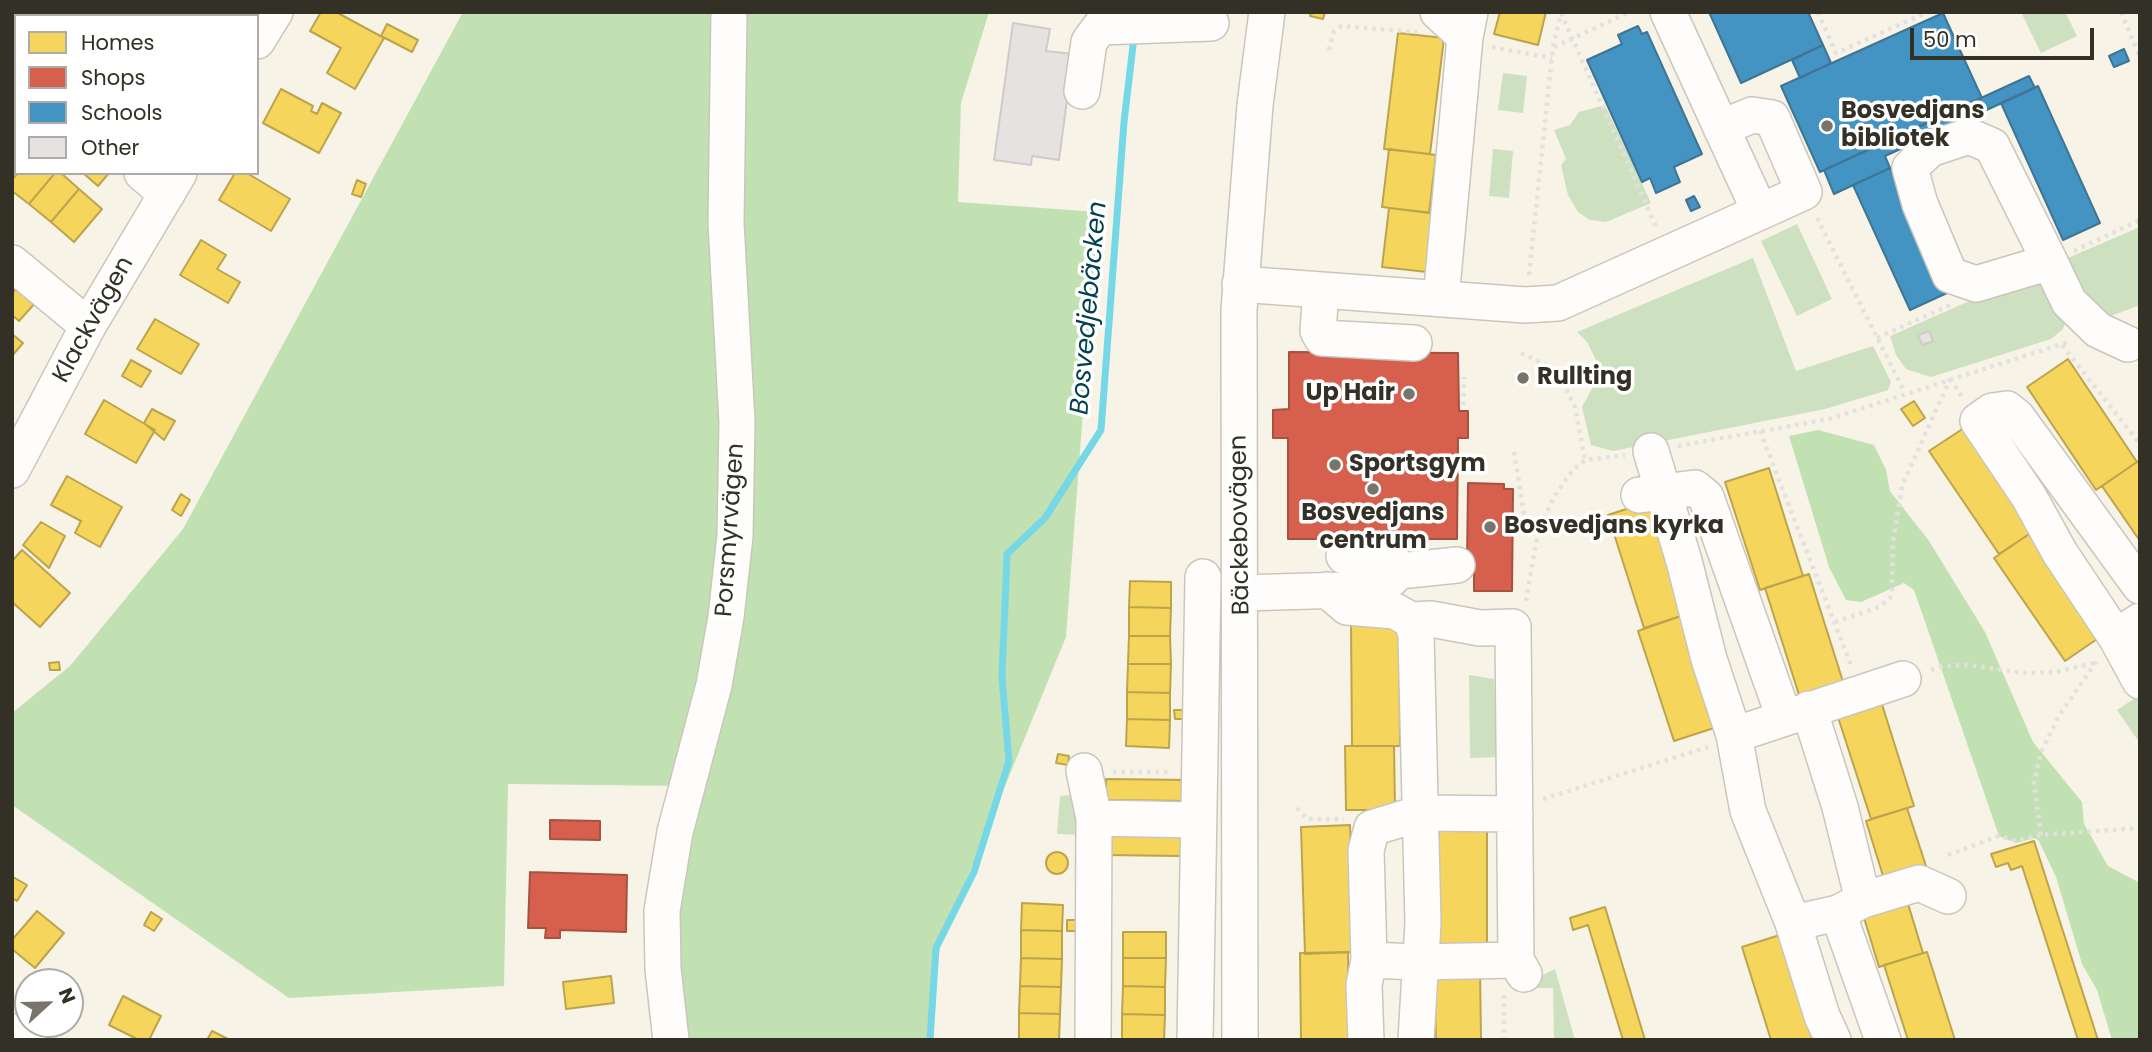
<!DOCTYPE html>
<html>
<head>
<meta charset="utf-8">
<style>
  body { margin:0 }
  #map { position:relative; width:2152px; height:1052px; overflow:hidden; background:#f8f3e7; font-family:Poppins,sans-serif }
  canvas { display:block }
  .frame { position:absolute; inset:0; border:14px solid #333025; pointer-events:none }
  .legend { position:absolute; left:14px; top:14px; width:245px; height:161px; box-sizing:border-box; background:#fff; border:2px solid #adaca8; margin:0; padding:9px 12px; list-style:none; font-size:21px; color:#333025 }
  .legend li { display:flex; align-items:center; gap:14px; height:35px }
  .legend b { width:35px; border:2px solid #adaca8 }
  .north { position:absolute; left:14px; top:968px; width:70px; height:70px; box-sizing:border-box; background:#fff; border:2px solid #adaca8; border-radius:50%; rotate:68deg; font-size:19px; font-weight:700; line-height:28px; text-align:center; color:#333025 }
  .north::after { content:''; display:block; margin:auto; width:24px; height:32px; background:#787469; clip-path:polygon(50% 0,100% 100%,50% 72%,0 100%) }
  .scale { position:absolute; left:1910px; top:28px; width:184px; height:32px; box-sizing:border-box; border:4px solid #333025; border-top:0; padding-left:9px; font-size:21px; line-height:24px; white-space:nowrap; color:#333025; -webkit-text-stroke:5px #fff; paint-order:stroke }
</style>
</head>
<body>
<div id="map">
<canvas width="2152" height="1052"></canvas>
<div class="frame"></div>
<ul class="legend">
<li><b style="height:19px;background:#f6d55c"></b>Homes</li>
<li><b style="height:19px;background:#d6604d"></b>Shops</li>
<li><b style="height:19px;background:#4393c3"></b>Schools</li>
<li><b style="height:19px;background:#e6e2e1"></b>Other</li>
</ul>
<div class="north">N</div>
<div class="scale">50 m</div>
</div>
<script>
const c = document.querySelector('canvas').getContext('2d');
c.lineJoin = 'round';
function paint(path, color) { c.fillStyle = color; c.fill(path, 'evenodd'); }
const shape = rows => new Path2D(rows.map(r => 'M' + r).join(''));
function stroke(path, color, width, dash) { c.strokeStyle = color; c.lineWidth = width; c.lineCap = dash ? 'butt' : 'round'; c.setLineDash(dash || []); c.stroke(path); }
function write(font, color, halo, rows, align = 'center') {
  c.font = font + ' Poppins,sans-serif'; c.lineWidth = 7; c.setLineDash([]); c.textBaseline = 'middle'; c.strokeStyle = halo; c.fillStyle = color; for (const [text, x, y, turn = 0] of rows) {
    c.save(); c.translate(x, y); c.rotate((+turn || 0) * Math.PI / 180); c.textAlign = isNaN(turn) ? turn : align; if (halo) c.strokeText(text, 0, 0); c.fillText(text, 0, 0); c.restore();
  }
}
paint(shape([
  [2021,12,2065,12,2077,36,2041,53],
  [1503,73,1527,76,1523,113,1498,110],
  [1605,105,1651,203,1606,222,1590,220,1578,212,1568,195,1561,165,1566,159,1554,130,1570,125,1579,112],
  [1493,149,1513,151,1509,198,1489,196],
  [1797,224,1832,299,1797,316,1761,241],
  [2140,227,2140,305,2103,319,2056,263],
  [1753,258,1796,371,1873,346,1891,382,1888,390,1825,409,1613,451,1591,445,1582,407,1596,381,1597,362,1587,342,1577,332],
  [2042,269,2067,316,2063,329,2051,339,1931,377,1906,369,1896,355,1890,336],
  [1469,675,1494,679,1498,757,1470,758],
  [2140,695,2140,738,2137,739,2117,710],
  [1081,794,1082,835,1057,834,1060,796],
  [1555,969,1575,1040,1554,1040,1553,988,1534,988,1537,978]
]), '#cde0bf');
paint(shape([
  [463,12,989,12,961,103,958,202,1098,212,1066,637,940,945,930,1040,687,1040,677,958,685,786,508,784,504,986,289,998,12,805,12,713,70,666,183,529],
  [1818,430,1874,445,1886,470,1890,491,1929,541,1985,632,2033,742,2082,802,2084,824,2108,866,2140,883,2140,1040,2112,1040,2097,990,2082,964,2056,877,2039,841,2035,838,2016,843,1999,836,1914,590,1904,583,1861,602,1846,600,1829,567,1789,436]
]), '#c2e1b2');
const homes = shape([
  [57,12,95,12,92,16,60,16,57,12],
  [95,12,118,12,121,16,92,16,95,12],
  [321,12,336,12,384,38,355,89,327,73,341,48,310,31,321,12],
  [1311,12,1325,12,1323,19,1310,16,1311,12],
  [1500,12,1546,12,1538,45,1494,34,1500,12],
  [387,24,418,40,412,52,381,36,387,24],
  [1398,33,1444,38,1430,154,1384,149,1398,33],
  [12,82,16,85,16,103,12,107,12,82],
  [281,89,313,106,311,111,317,114,322,103,341,113,319,153,263,123,281,89],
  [12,133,16,136,18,173,12,180,12,133],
  [1389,149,1436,155,1429,213,1382,207,1389,149],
  [18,173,55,173,29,204,12,191,12,180,18,173],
  [55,173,61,173,79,189,51,222,29,204,55,173],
  [83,173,109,173,98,186,83,173],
  [235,173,247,173,290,199,271,231,219,200,235,173],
  [357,180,366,184,361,197,352,194,357,180],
  [79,189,102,209,74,242,51,222,79,189],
  [1389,208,1434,213,1427,272,1382,267,1389,208],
  [201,240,226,255,217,269,240,282,228,303,180,275,201,240],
  [18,287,36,302,19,321,12,315,12,293,18,287],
  [155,319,199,344,181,374,137,349,155,319],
  [12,334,23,343,12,356,12,334],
  [2068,359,2137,462,2096,490,2027,387,2068,359],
  [131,360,151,371,141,387,122,376,131,360],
  [104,400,155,430,136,463,85,434,104,400],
  [1914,401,1925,418,1913,426,1901,409,1914,401],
  [152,409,175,421,164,440,144,423,152,409],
  [1967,426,2037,529,1999,554,1929,451,1967,426],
  [2140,460,2140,541,2102,486,2140,460],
  [1769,468,1803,576,1760,590,1725,482,1769,468],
  [67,476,122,507,100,547,75,533,81,521,51,505,67,476],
  [181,494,190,500,181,516,172,510,181,494],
  [1651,501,1687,614,1644,628,1608,515,1651,501],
  [41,522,65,536,49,568,23,545,41,522],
  [2032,532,2103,635,2065,661,1994,558,2032,532],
  [22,550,70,593,40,627,12,602,12,561,22,550],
  [1809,574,1845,688,1801,701,1765,588,1809,574],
  [1130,581,1171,582,1171,608,1129,607,1130,581],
  [1129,607,1171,608,1170,636,1129,636,1129,607],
  [1681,616,1717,727,1674,741,1638,631,1681,616],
  [1351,620,1399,620,1400,746,1352,746,1351,620],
  [1129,636,1170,636,1171,664,1128,664,1129,636],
  [59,662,60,670,50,670,49,663,59,662],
  [1128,664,1171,664,1170,693,1127,692,1128,664],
  [1127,692,1170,693,1170,720,1127,719,1127,692],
  [1880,698,1914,806,1871,819,1836,711,1880,698],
  [1174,710,1192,710,1192,719,1175,719,1174,710],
  [1127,719,1170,720,1169,748,1126,746,1127,719],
  [1345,746,1394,746,1395,810,1346,810,1345,746],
  [1058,754,1069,756,1068,765,1056,763,1058,754],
  [1106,779,1191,780,1191,801,1106,800,1106,779],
  [1907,808,1926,866,1884,879,1866,821,1907,808],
  [1350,825,1354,952,1305,954,1301,827,1350,825],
  [1439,825,1487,825,1487,951,1439,951,1439,825],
  [1105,834,1181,836,1181,856,1105,855,1105,834],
  [2034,841,2098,1040,2078,1040,2022,866,2011,870,2008,863,1996,867,1991,854,2034,841],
  '1046 863a11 11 0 1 1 22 0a11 11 0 1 1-22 0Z',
  [13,877,27,885,17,901,12,898,13,877],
  [1905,894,1923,953,1879,967,1861,908,1905,894],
  [1022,903,1063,905,1062,931,1021,930,1022,903],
  [1605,907,1645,1040,1623,1040,1588,925,1573,930,1570,918,1605,907],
  [37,911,64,933,35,968,12,949,12,940,37,911],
  [151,912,162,919,154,931,144,925,151,912],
  [1067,920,1087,920,1087,931,1067,931,1067,920],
  [1021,930,1062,931,1062,959,1021,958,1021,930],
  [1123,932,1166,932,1166,958,1123,958,1123,932],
  [1786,933,1820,1040,1771,1040,1742,947,1786,933],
  [1348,952,1349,1040,1301,1040,1300,953,1348,952],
  [1927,952,1955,1040,1908,1040,1884,965,1927,952],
  [1021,958,1062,959,1061,987,1020,986,1021,958],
  [1123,958,1166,958,1165,987,1123,986,1123,958],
  [1480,970,1481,1040,1436,1040,1434,971,1480,970],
  [611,976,614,1003,566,1009,563,982,611,976],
  [1020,986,1061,987,1060,1014,1019,1013,1020,986],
  [1123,986,1165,987,1165,1015,1122,1014,1123,986],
  [123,996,161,1016,149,1040,139,1040,109,1025,123,996],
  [1019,1013,1060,1014,1059,1040,1019,1040,1019,1013],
  [1122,1014,1165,1015,1164,1040,1122,1040,1122,1014],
  [212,1031,230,1040,207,1040,212,1031]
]);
paint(homes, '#f6d55c');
stroke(homes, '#bca44c', 2);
const shops = shape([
  [1289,352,1458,353,1459,411,1468,411,1468,438,1458,438,1457,539,1288,539,1288,438,1273,438,1273,410,1289,409,1289,352],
  [1468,483,1504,484,1504,489,1513,489,1512,591,1474,591,1474,565,1467,565,1468,483],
  [550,820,600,821,600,840,550,839,550,820],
  [530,872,627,875,626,932,560,930,560,938,545,938,546,928,528,928,530,872]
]);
paint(shops, '#d6604d');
stroke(shops, '#a55241', 2);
const schools = shape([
  [1709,12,1808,12,1823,45,1741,83,1709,12],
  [1943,13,1982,98,1820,172,1781,86,1943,13],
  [1638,26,1642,34,1647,32,1702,154,1674,167,1680,182,1656,193,1650,178,1642,182,1587,60,1622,44,1618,35,1638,26],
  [1823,45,1831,63,1800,78,1792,60,1823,45],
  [2124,49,2129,61,2114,67,2109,56,2124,49],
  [2029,76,2035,88,1885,156,1890,168,1834,194,1824,170,2029,76],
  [2038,86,2100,223,2063,240,2001,103,2038,86],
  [1890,168,1947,293,1910,310,1853,185,1890,168],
  [1694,196,1700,207,1691,211,1686,200,1694,196]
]);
paint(schools, '#4393c3');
stroke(schools, '#3e7594', 2);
stroke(shape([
  [930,1040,936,948,974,872,1009,761,1002,677,1007,554,1045,518,1101,430,1124,122,1134,37]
]), '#76d8e7', 7);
const building = shape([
  [1013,23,1050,29,1046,51,1073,54,1073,101,1067,100,1059,160,1032,156,1031,165,994,160,1013,23],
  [1929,331,1933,341,1922,345,1918,335,1929,331]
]);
paint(building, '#e6e2e1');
stroke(building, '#cfcbca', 2);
const minor = shape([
  [188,12,192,16],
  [1438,12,1465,37],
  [257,41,275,12],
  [12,65,16,68],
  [1082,91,1089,42,1100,27,1211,23],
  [1721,128,1752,115,1772,118,1804,192,1760,212],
  [142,173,167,194],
  [2050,262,1976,284,1950,275,1920,204,1910,168,1930,149,1969,136,1992,146,2050,262,2069,302,2098,330,2128,344],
  [12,263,88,326],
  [1240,284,1525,305,1558,303,1760,212,1668,12],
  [1321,290,1318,331,1322,338,1414,343],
  [1441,299,1465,37,1470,12],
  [1651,451,1684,561,1709,659,1734,735,1748,811,1793,923,1822,1016,1833,1040],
  [12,470,88,326,179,173],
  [1639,495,1695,488,1706,497,1784,717],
  [1344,556,1389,555,1399,571],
  [2140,586,2017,417,2007,409,1992,411,1978,421,2029,497,2060,553,2116,637,2140,681],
  [1327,590,1347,607,1395,611,1411,620,1416,634,1423,923,1416,1040],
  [1241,593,1381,589,1399,571,1457,565],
  [1411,620,1431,619,1480,628,1513,627,1516,960],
  [2116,637,2140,621],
  [1809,709,1840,807,1863,900],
  [1734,735,1903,679],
  [1084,771,1094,818,1093,1040],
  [1094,818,1198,820],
  [1838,913,1883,1040],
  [1793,923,1838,913,1863,900,1919,883,1948,896],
  [1369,960,1418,962,1516,960,1524,974],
  [12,1032,28,1040],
  [671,1040,663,969,662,911,675,832,714,685,726,617,735,536,737,422,726,223,729,12],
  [1195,1040,1203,577],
  [1240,1040,1239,310,1255,105,1267,12],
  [1366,1040,1364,985,1369,960,1366,850,1372,828,1421,813,1515,814]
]);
stroke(minor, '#cac6bc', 38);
stroke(shape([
  [1818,12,1836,53,1928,12],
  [2121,12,2140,58],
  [1561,13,1657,229],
  [1492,47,1552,58],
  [1554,47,1630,12],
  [1329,50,1333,33,1341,26,1417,32],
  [1817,218,1905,393],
  [2074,251,2140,220],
  [1529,275,1553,47,1561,12],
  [1877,338,1950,305],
  [2062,345,2140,444],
  [1521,353,1546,365,1566,389,1575,407,1585,460],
  [1950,379,1963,398],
  [1463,405,1464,377],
  [1760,431,1852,668],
  [1678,446,1829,419,2068,342],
  [1514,452,1524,514,1538,531],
  [1526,601,1538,531,1555,495,1573,470,1585,460,1625,455],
  [1835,622,1879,607,1892,596,1893,542,1902,486,1950,379],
  [1931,670,1943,666,1970,665,2023,673,2056,672,2094,663],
  [1113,772,1170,772],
  [1543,799,1708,747],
  [1297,808,1307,819,1344,819],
  [2041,835,2034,783,2041,752,2059,716,2098,659],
  [1948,855,1999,836,2016,841,2041,835,2140,828],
  [1504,995,1504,1040]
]), '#e3e1de', 4.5, [3.5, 5]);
stroke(minor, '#fefdfb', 35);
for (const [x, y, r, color] of [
  [1827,126,7,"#787469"],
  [1523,378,7,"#787469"],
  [1409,394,7,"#787469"],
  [1335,465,7,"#787469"],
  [1373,489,7,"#787469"],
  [1490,527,7,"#787469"]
]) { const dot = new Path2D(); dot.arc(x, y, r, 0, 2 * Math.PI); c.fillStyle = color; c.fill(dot); stroke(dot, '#fff', 2.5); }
write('bold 24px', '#333025', '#fff', [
  ["Bosvedjans",1841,112],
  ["bibliotek",1841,140],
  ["Rullting",1537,378],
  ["Up Hair",1395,394,"right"],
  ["Sportsgym",1349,465],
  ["Bosvedjans",1373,514,"center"],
  ["centrum",1373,542,"center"],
  ["Bosvedjans kyrka",1504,527]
], 'left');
write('24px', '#333025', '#fff', [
  ["Klackvägen",94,320,-61],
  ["Bäckebovägen",1241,525,-91],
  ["Porsmyrvägen",731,530,-86]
]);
write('italic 26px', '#00414c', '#fff', [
  ["Bosvedjebäcken",1090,308,-85]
]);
</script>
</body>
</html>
